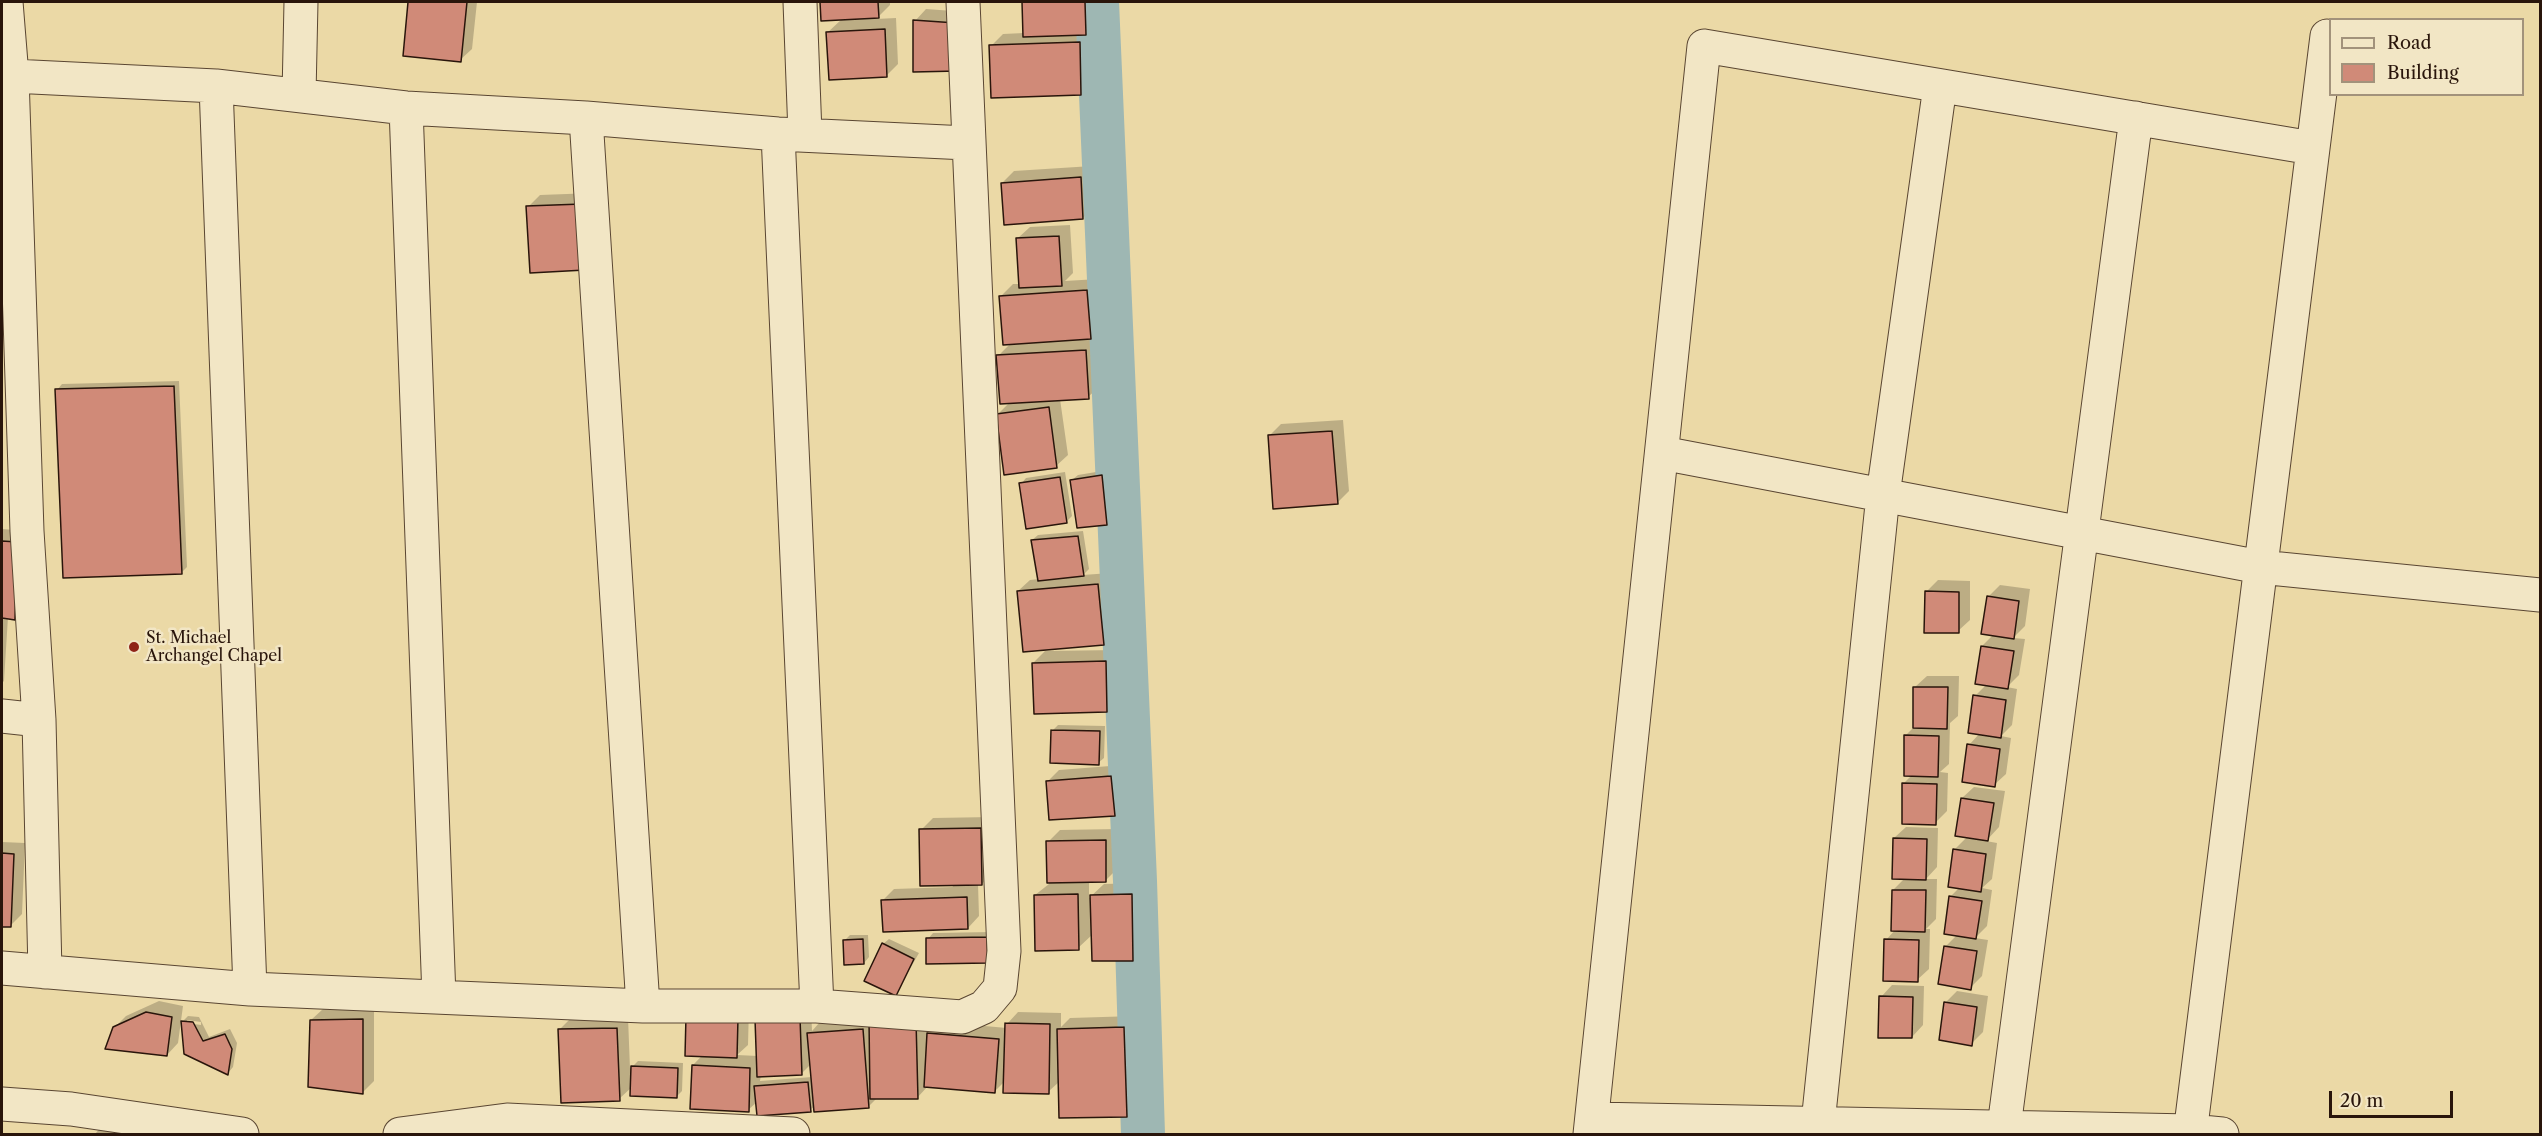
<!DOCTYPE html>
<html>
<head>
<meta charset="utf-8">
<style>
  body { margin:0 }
  #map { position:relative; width:2542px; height:1136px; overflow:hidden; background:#ebd9a6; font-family:"Libre Caslon Text",serif }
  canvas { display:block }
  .frame { position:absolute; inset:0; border:3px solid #29150b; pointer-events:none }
  .legend { position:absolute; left:2329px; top:18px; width:195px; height:78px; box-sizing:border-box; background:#f2e6c5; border:2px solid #a2927b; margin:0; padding:8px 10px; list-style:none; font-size:18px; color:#29150b }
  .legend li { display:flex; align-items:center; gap:12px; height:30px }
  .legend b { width:30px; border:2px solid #a2927b }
  .scale { position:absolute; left:2329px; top:1091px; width:124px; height:27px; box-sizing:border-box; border:3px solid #29150b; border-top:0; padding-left:8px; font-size:18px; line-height:21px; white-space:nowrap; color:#29150b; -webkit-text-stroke:4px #f2e6c5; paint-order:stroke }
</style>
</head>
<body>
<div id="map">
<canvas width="2542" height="1136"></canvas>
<div class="frame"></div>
<ul class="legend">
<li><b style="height:8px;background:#f2e6c5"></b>Road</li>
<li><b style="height:16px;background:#d08a78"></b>Building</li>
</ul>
<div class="scale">20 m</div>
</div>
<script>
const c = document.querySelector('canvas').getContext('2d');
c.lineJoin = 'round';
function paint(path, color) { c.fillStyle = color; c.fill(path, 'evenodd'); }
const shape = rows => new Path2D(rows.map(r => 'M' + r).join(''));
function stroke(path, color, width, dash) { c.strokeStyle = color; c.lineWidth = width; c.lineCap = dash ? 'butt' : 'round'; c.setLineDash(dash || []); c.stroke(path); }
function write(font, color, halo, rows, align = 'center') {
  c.font = font + ' "Libre Caslon Text",serif'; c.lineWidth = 5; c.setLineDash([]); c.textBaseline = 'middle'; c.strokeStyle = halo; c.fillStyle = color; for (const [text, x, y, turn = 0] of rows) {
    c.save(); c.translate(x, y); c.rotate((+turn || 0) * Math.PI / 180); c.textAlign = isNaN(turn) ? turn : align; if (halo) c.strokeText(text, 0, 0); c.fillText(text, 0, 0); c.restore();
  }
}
paint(shape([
  [409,2,477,2,472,49,460,60,405,54],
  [821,2,890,2,890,5,876,19,896,18,898,64,887,75,827,33,842,19,822,20],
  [1023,2,1097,2,1097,21,1088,31,1091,31,1092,82,1081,93,991,46,1003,34,1024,33],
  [926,9,967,12,969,58,915,21],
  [1092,166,1094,206,1083,218,1002,183,1014,171],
  [593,193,596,257,528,207,540,195],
  [1070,225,1073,273,1065,281,1098,279,1102,326,1088,340,1097,339,1100,386,1088,397,1060,399,1068,455,1056,466,997,415,1010,402,998,356,1011,343,1001,296,1013,284,1020,284,1018,238,1030,227],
  [179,381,187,567,181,573,57,390,62,384],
  [1343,420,1349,491,1337,503,1269,436,1281,424],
  [1108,470,1112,518,1106,523,1072,480,1078,475],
  [1065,472,1072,516,1066,522,1021,484,1026,478],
  [2,529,28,531,26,606,15,618,8,617,4,681,2,683],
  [1083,531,1089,569,1083,575,1110,573,1115,632,1104,643,1018,591,1030,580,1039,579,1032,540,1038,535],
  [1938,580,1970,581,1970,620,1958,631,1926,592],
  [2000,585,2030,589,2025,626,2013,638,2025,639,2019,675,2007,687,2017,689,2012,725,2001,736,2011,738,2006,774,1994,785,1969,745,1980,733,1975,696,1987,684,1982,646,1994,634,1988,597],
  [1117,650,1118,699,1106,711,1033,663,1045,651],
  [1927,676,1959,676,1958,716,1950,723,1949,764,1940,772,1948,773,1947,811,1935,823,1904,783,1912,775,1906,735,1914,727,1915,687],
  [1058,725,1105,726,1104,758,1098,763,1052,731],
  [1123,765,1126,802,1114,814,1047,782,1059,770],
  [1974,787,2005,791,1999,827,1986,841,1997,843,1992,879,1982,888,1992,890,1987,926,1975,938,1988,940,1982,976,1970,988,1945,947,1957,935,1950,897,1960,887,1955,849,1968,836,1962,798],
  [992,817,993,872,982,884,978,884,979,916,968,928,883,900,894,889,953,887,921,830,933,818],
  [1906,827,1938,828,1937,867,1926,879,1937,879,1936,919,1926,929,1930,929,1929,969,1917,980,1886,940,1896,929,1893,890,1905,878,1894,838],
  [1117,829,1117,869,1106,880,1089,881,1089,898,1104,884,1143,883,1144,947,1133,959,1093,934,1078,948,1035,895,1049,884,1048,842,1060,830],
  [2,842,25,843,22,914,10,926,2,925],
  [992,932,993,956,928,939,933,933],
  [850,935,868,935,869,957,864,963,844,941],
  [889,939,919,953,895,995,883,944],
  [1892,985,1924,986,1923,1025,1912,1037,1881,997],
  [1957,991,1988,996,1983,1032,1971,1044,1945,1003],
  [159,1001,183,1006,178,1043,167,1055,114,1028,126,1016],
  [811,1006,812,1031,820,1022,927,1008,928,1034,940,1022,1007,1028,1007,1024,1018,1012,1061,1013,1061,1027,1070,1018,1135,1016,1138,1103,1126,1115,1060,1081,1048,1092,1005,1081,995,1091,928,1086,917,1098,877,1098,868,1107,815,1106,810,1110,757,1102,748,1110,693,1065,749,1007,748,1045,737,1055,758,1056],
  [811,1064,812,1077,760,1081,761,1075,802,1073],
  [374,1008,374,1081,363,1092,311,1020,323,1009],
  [188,1016,199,1017,209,1037,230,1029,237,1043,233,1067,228,1073,183,1021],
  [187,1020,201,1022,201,1025,187,1023],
  [628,1017,630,1069,638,1061,683,1063,682,1091,676,1097,632,1087,619,1099,559,1030,571,1018],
  [109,1118,137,1134,95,1134]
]), '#0003');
stroke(shape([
  [1097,2,1135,881,1143,1134]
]), '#9eb7b3', 44);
const building = shape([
  [408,2,467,2,461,62,403,56,408,2],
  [820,2,878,2,879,18,821,21,820,2],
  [1022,2,1085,2,1086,35,1023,37,1022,2],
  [913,20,956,23,958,71,913,72,913,20],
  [885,29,887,77,829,80,826,32,885,29],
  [1080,42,1081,95,991,98,989,45,1080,42],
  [1081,177,1083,219,1004,225,1001,183,1081,177],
  [582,204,585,270,530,273,526,206,582,204],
  [1059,236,1062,286,1019,288,1016,238,1059,236],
  [1087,290,1091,339,1003,345,999,296,1087,290],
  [1086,350,1089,399,1000,404,996,355,1086,350],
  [174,386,182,574,63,578,55,389,174,386],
  [1049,407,1057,468,1004,475,996,414,1049,407],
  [1332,431,1338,504,1273,509,1268,435,1332,431],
  [1102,475,1107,525,1077,528,1070,480,1102,475],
  [1060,477,1067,523,1026,529,1019,483,1060,477],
  [1078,536,1084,576,1038,581,1031,540,1078,536],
  [2,541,17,542,15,620,2,618,2,541],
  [1098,584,1104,645,1023,652,1017,591,1098,584],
  [1925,591,1959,592,1959,633,1924,633,1925,591],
  [1987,596,2019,601,2014,639,1981,634,1987,596],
  [1981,646,2014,651,2008,689,1975,684,1981,646],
  [1106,661,1107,712,1034,714,1032,663,1106,661],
  [1913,687,1948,687,1947,729,1913,728,1913,687],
  [1973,695,2006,700,2001,738,1968,733,1973,695],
  [1051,730,1100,731,1099,765,1050,763,1051,730],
  [1904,735,1939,736,1938,777,1904,776,1904,735],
  [1967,744,2000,749,1995,787,1962,782,1967,744],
  [1111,776,1115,816,1049,820,1046,781,1111,776],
  [1902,783,1937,784,1936,825,1902,824,1902,783],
  [1961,798,1994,803,1988,841,1955,836,1961,798],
  [981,828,982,885,920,886,919,829,981,828],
  [1893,838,1927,839,1926,880,1892,879,1893,838],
  [1106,840,1106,882,1047,883,1046,841,1106,840],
  [1953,849,1986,854,1981,892,1948,887,1953,849],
  [2,853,14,854,11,927,2,927,2,853],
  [1892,890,1926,890,1925,932,1891,931,1892,890],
  [1078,894,1079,950,1035,951,1034,895,1078,894],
  [1132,894,1133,961,1092,961,1090,895,1132,894],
  [1949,896,1982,901,1976,939,1944,934,1949,896],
  [967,897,968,929,883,932,881,900,967,897],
  [987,937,988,963,926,964,926,938,987,937],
  [863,939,864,964,844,965,843,940,863,939],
  [1884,939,1919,940,1918,982,1883,981,1884,939],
  [882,943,914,959,896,996,864,981,882,943],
  [1944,946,1977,951,1971,990,1938,984,1944,946],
  [1879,996,1913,997,1912,1038,1878,1038,1879,996],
  [1944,1002,1977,1007,1972,1046,1939,1040,1944,1002],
  [146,1012,172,1017,167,1056,105,1049,113,1027,146,1012],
  [686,1016,738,1018,737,1058,685,1056,686,1016],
  [800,1017,802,1075,757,1077,755,1019,800,1017],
  [363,1019,363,1094,308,1087,310,1020,363,1019],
  [869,1020,916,1020,918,1099,870,1099,869,1020],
  [181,1021,193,1022,203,1041,225,1034,232,1049,228,1075,184,1054,181,1021],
  [1005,1023,1050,1024,1049,1094,1003,1093,1005,1023],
  [1124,1027,1127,1117,1059,1118,1057,1029,1124,1027],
  [617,1028,620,1101,561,1103,558,1029,617,1028],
  [863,1029,869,1108,814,1112,807,1033,863,1029],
  [927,1033,999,1039,995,1093,924,1087,927,1033],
  [692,1065,750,1068,749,1112,690,1109,692,1065],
  [631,1066,678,1068,677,1098,630,1096,631,1066],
  [808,1082,811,1112,757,1116,754,1086,808,1082]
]);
paint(building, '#d08a78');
stroke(building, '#29150b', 1.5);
const minor = shape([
  [6,2,12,76,27,531,39,720,45,972],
  [800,2,805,134],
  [12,76,216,86,406,108,586,118,778,134,967,143],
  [216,86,250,989],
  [299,95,301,2],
  [406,108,439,997],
  [586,118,643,1006],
  [778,134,817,1006],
  [1662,453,2260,567,2540,595],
  [2,716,39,720],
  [2,968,250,989,643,1006,817,1006,962,1017,984,1007,1000,988,1004,951,963,2],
  [2,1104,71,1109,242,1134],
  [1593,1119,2191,1131,2222,1134],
  [1818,1123,1883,495,1940,86],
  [2004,1127,2136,118],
  [400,1134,507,1120,793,1134],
  [1590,1134,1704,46,2312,148],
  [2190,1134,2327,36]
]);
stroke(minor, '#5a4632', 35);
stroke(minor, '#f2e6c5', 33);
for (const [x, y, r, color] of [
  [134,647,6,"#8f2418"]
]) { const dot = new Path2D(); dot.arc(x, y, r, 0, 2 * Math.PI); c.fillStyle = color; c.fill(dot); stroke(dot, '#f2e6c5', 2); }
write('16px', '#29150b', '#f2e6c5', [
  ["St. Michael",146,638],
  ["Archangel Chapel",146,656]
], 'left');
</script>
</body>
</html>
